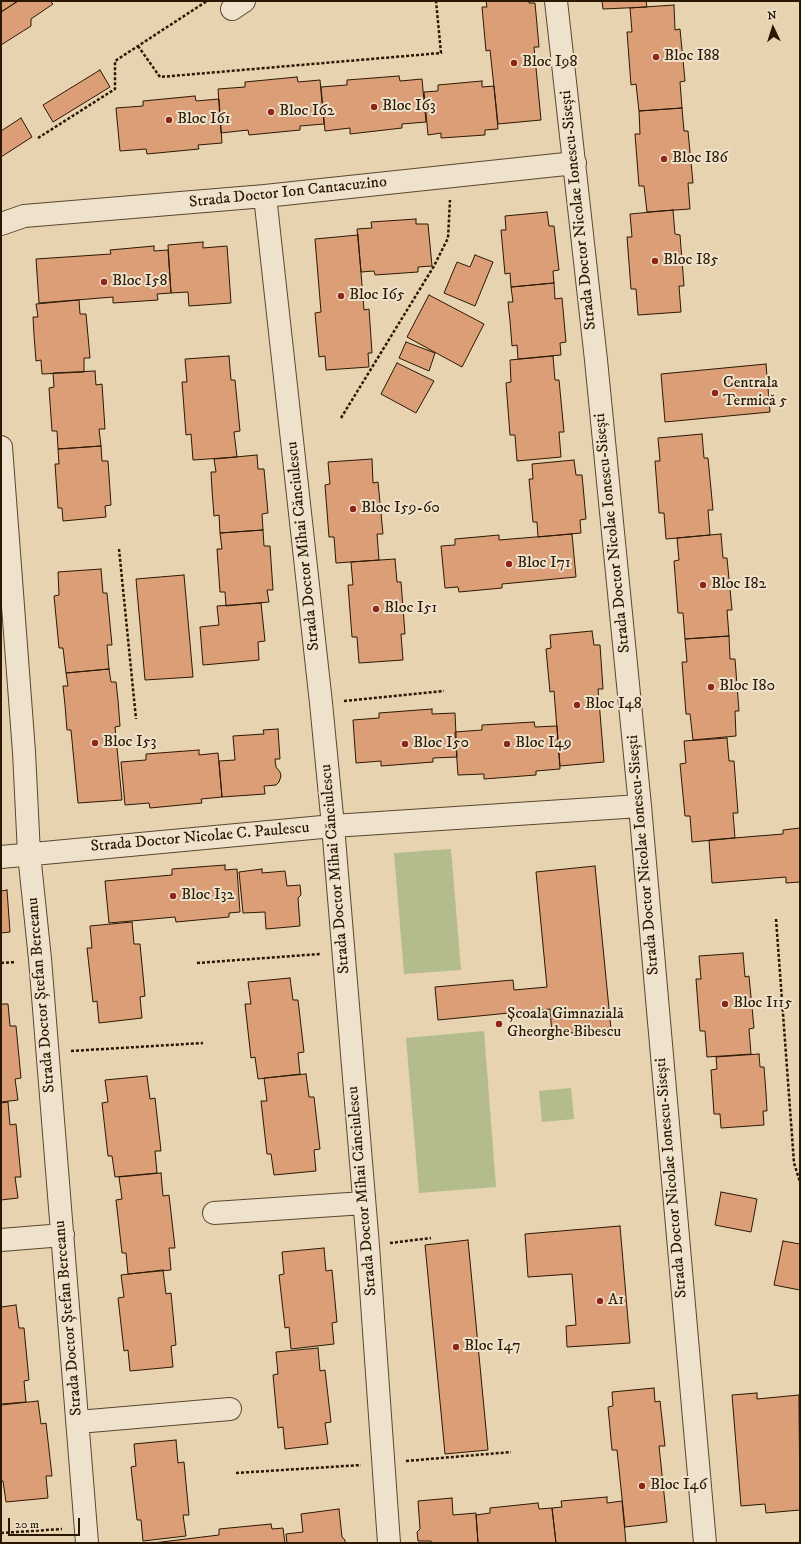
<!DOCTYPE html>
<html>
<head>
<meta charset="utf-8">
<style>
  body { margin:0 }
  #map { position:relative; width:801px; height:1544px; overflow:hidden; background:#e7d3b0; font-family:"IM FELL DW Pica",serif }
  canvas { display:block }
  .frame { position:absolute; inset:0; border:2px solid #2b1803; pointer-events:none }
  .north { position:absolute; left:753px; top:8px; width:40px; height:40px; -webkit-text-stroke:3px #efe2cc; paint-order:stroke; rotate:356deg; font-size:11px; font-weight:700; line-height:16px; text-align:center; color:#2b1803 }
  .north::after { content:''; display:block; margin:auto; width:14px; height:18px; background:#2b1803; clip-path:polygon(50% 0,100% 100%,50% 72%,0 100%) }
  .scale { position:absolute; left:8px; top:1518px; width:72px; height:18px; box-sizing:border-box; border:2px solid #2b1803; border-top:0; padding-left:5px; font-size:12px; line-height:14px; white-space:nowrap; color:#2b1803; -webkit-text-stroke:3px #efe2cc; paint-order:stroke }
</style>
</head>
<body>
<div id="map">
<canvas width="801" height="1544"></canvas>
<div class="frame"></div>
<div class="north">N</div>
<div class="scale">20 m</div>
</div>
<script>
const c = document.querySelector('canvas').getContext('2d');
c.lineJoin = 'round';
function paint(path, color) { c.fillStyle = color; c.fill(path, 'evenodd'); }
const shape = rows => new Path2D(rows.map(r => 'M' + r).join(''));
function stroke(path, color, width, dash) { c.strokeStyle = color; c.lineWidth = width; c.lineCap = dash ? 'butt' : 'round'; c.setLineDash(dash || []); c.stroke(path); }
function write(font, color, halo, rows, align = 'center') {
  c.font = font + ' "IM FELL DW Pica",serif'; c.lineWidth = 4; c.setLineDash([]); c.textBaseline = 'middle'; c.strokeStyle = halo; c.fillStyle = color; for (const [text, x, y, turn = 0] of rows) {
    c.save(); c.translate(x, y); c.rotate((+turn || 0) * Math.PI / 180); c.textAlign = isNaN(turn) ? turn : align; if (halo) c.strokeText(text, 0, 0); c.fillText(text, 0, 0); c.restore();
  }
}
paint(shape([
  [451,849,461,970,404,974,394,853],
  [484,1031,496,1187,419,1193,406,1038],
  [571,1088,574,1119,542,1122,539,1091]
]), '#b5bc8b');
const building = shape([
  [1,1,18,1,1,12,1,1],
  [18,1,50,1,53,4,31,19,31,26,1,45,1,12,18,1],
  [486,1,529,1,529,3,535,3,539,47,534,47,541,120,498,124,490,50,486,51,482,7,487,7,486,1],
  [602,1,646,1,647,7,603,9,602,1],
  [674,5,675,30,680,29,685,81,680,82,682,108,639,111,636,84,631,85,627,32,632,32,630,8,674,5],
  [100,70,110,87,53,122,43,105,100,70],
  [399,76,400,81,422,79,426,122,402,124,402,128,350,134,350,128,325,131,321,87,347,85,347,80,399,76],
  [297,77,298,82,320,80,324,124,300,126,300,130,249,135,248,130,221,133,218,89,245,87,245,82,297,77],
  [482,81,482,87,494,86,498,129,485,130,485,135,441,138,441,133,428,135,424,92,438,91,438,85,482,81],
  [195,96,196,101,219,99,222,143,198,145,199,149,147,154,146,149,120,151,116,108,143,106,143,101,195,96],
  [682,108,684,131,688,131,693,183,688,183,690,209,647,212,644,186,639,186,635,134,640,134,639,111,682,108],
  [21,118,32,137,1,157,1,131,21,118],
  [673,210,675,234,680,235,684,286,679,286,681,312,638,315,636,289,631,289,627,237,632,237,630,214,673,210],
  [547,212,549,226,554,226,556,244,559,270,553,271,554,283,511,287,510,273,505,274,501,230,506,230,505,216,547,212],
  [416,219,416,224,428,224,432,266,418,267,418,272,375,275,374,271,361,272,357,229,372,228,371,222,416,219],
  [358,235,364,310,369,309,372,353,368,353,369,367,326,370,325,356,319,357,315,313,321,312,315,239,358,235],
  [203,242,203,248,227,246,231,303,189,306,188,292,171,293,168,245,203,242],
  [154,246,154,251,168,250,171,293,157,294,158,300,113,303,113,297,39,303,36,259,111,254,110,250,154,246],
  [475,255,493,262,475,306,444,293,457,262,470,267,475,255],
  [554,283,555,299,562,298,566,342,560,343,561,355,518,359,517,345,512,346,510,321,508,302,513,302,511,287,554,283],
  [429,295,484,324,462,367,407,337,429,295],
  [79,300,80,314,86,314,90,358,84,358,84,372,42,374,41,360,36,361,34,335,33,317,38,317,36,304,79,300],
  [406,342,435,353,429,371,399,358,406,342],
  [229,356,231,380,235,380,240,431,234,432,237,457,193,460,191,434,186,435,182,382,187,382,185,359,229,356],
  [553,356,555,380,559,380,564,432,559,432,561,457,517,461,515,435,510,435,506,383,511,382,510,360,553,356],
  [397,363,434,381,416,413,381,394,397,363],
  [766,364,770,412,665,422,661,374,766,364],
  [95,371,96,385,102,384,105,429,99,429,101,446,58,449,57,431,52,431,49,388,54,387,53,373,95,371],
  [702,434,704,458,708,458,713,510,708,510,710,535,666,539,664,513,659,513,655,461,660,461,658,438,702,434],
  [101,446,102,461,108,461,111,505,105,506,106,517,63,521,62,508,58,508,55,464,59,464,58,449,101,446],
  [257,455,258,469,264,469,268,513,262,514,263,530,220,533,219,515,214,516,212,490,211,472,216,472,214,459,257,455],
  [372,459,373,483,378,482,383,534,377,534,379,560,336,563,334,537,329,537,325,485,330,484,328,462,372,459],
  [574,460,576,475,582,475,586,519,580,520,581,533,538,537,537,522,533,522,529,479,533,479,532,464,574,460],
  [263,530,264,546,270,546,273,590,267,590,269,602,226,606,225,592,220,592,217,549,222,549,220,533,263,530],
  [572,534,576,577,502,584,502,588,459,592,458,587,445,588,441,546,455,545,455,539,499,535,499,540,572,534],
  [721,534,723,558,727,558,732,610,727,610,729,636,685,639,683,613,678,613,674,561,679,560,677,538,721,534],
  [395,559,397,582,401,582,405,634,401,634,403,660,359,663,357,637,352,637,348,585,353,585,351,562,395,559],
  [101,569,103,593,107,593,112,645,107,645,109,669,66,673,63,648,59,648,54,596,59,595,58,572,101,569],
  [184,575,193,677,145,680,136,579,184,575],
  [261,603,265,641,258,642,259,660,203,665,200,627,219,625,217,606,261,603],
  [592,631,594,645,600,645,603,689,598,689,604,762,560,766,554,691,550,692,546,649,551,648,550,635,592,631],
  [729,636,730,659,735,659,739,711,735,711,736,736,693,740,690,714,686,714,682,662,687,662,685,639,729,636],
  [109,669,111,682,116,682,118,700,120,726,115,727,122,800,78,803,71,730,67,730,65,705,63,686,68,686,66,673,109,669],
  [432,709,432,714,455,713,457,757,433,758,433,762,381,766,381,761,356,763,353,720,379,718,379,713,432,709],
  [534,722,535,727,557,726,560,769,536,771,536,775,484,779,484,774,458,775,455,732,482,730,482,725,534,722],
  [278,729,280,759,275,759,276,767,280,772,281,776,279,782,276,785,264,786,265,794,222,797,219,761,235,760,233,736,264,734,263,730,278,729],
  [727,738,729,761,734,761,738,813,733,813,735,838,692,842,690,816,685,816,680,764,686,763,684,741,727,738],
  [199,750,199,755,218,753,222,797,201,799,202,803,150,808,149,803,125,805,121,762,146,760,146,754,199,750],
  [800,828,800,882,786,883,786,877,712,883,709,840,783,834,783,830,800,828],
  [225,865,225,870,237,869,240,912,229,913,229,917,176,922,175,917,109,923,105,881,172,875,172,869,225,865],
  [595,866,611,1029,552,1035,550,1009,438,1020,435,987,513,980,514,990,547,987,536,872,595,866],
  [262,869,262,873,285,871,287,886,300,885,301,895,298,898,300,926,266,929,265,912,243,913,239,872,262,869],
  [7,890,10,932,1,933,1,891,7,890],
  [132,922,134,944,140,944,145,996,140,997,142,1018,99,1023,97,1001,93,1002,87,948,92,948,90,926,132,922],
  [743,953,745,977,749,976,754,1028,749,1029,751,1054,707,1057,705,1031,700,1031,698,1006,696,979,701,979,699,956,743,953],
  [290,978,293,1000,298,1000,304,1052,298,1053,300,1074,258,1079,255,1057,251,1058,245,1004,251,1004,248,982,290,978],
  [1,1004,8,1004,10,1026,16,1026,21,1078,15,1079,18,1100,1,1102,1,1004],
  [759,1054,760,1067,764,1067,766,1093,767,1111,763,1111,764,1125,721,1128,720,1114,714,1114,711,1070,717,1069,716,1057,759,1054],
  [306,1074,309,1097,314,1097,320,1149,314,1150,316,1171,274,1175,271,1154,267,1154,261,1101,267,1101,264,1078,306,1074],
  [147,1076,150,1099,155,1098,161,1151,155,1151,157,1173,115,1177,112,1156,108,1156,102,1103,108,1102,105,1080,147,1076],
  [8,1102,10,1125,16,1124,21,1177,15,1177,18,1198,1,1200,1,1103,8,1102],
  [161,1173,163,1196,169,1195,175,1248,169,1248,171,1270,128,1274,126,1253,122,1253,116,1200,122,1199,119,1177,161,1173],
  [721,1192,757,1199,751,1232,715,1225,721,1192],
  [620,1226,630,1343,567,1347,566,1326,576,1325,572,1274,528,1277,525,1234,620,1226],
  [468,1240,488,1450,445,1454,425,1245,468,1240],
  [783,1241,800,1244,800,1290,774,1285,783,1241],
  [324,1248,326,1271,332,1270,337,1322,332,1323,334,1344,291,1349,289,1327,285,1328,279,1275,284,1274,282,1252,324,1248],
  [163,1270,166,1294,171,1293,176,1345,171,1346,173,1367,130,1371,128,1350,124,1351,118,1298,124,1297,121,1275,163,1270],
  [16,1305,19,1328,24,1328,29,1380,24,1381,26,1402,1,1404,1,1307,16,1305],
  [318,1348,320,1371,325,1370,331,1422,325,1423,328,1444,285,1449,283,1427,278,1428,273,1375,278,1374,276,1352,318,1348],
  [654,1388,655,1402,660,1401,665,1446,659,1446,667,1522,625,1527,617,1450,612,1450,608,1407,613,1406,612,1392,654,1388],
  [757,1393,757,1399,799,1395,800,1510,766,1513,765,1504,741,1506,732,1395,757,1393],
  [38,1401,41,1424,46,1423,52,1476,46,1476,48,1498,6,1502,3,1481,1,1481,1,1405,38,1401],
  [176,1440,178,1463,184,1462,189,1515,183,1515,186,1536,143,1541,141,1520,137,1520,131,1467,136,1466,134,1444,176,1440],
  [607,1497,607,1503,622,1501,626,1543,556,1543,552,1508,562,1507,561,1501,607,1497],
  [452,1498,453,1515,476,1513,478,1543,432,1543,431,1541,418,1541,417,1532,420,1529,418,1501,452,1498],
  [538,1503,539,1509,552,1508,556,1543,478,1543,476,1515,490,1513,490,1508,538,1503],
  [339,1509,342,1537,345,1540,345,1543,287,1543,286,1534,303,1532,301,1514,339,1509],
  [271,1524,272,1529,283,1528,285,1543,153,1543,219,1535,219,1529,271,1524]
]);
paint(building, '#db9e76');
stroke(building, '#2b1803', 1);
const minor = shape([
  [556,1,596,360,640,806,705,1543],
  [232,9,244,1],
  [265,196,321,703,333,826,368,1246,389,1543],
  [1,224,24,216,265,196,575,163],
  [1,447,24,752,29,854,40,959,87,1543],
  [1,857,333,826,640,806],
  [214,1213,364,1203],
  [1,1240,63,1235],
  [78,1422,230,1409]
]);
stroke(minor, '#5a472e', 24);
stroke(shape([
  [138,46,160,77,441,53,436,1],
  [38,138,115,89,115,61,207,1],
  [341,418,434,266,448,238,450,200],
  [119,549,136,719],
  [344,701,444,691],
  [776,919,794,1163,800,1182],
  [1,963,16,962],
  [197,963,320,954],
  [71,1051,203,1043],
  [390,1243,431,1238],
  [406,1461,511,1452],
  [236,1473,361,1465],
  [1,1533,62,1529]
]), '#2b1803', 2.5, [3, 2]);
stroke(minor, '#efe2cc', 22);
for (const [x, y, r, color] of [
  [656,57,4,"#8f2418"],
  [514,63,4,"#8f2418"],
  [374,107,4,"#8f2418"],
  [271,112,4,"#8f2418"],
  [169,120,4,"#8f2418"],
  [664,159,4,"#8f2418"],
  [655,261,4,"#8f2418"],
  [104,282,4,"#8f2418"],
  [341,296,4,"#8f2418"],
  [715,393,4,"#8f2418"],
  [353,509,4,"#8f2418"],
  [509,564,4,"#8f2418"],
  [703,585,4,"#8f2418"],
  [376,609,4,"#8f2418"],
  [711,687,4,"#8f2418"],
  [577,705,4,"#8f2418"],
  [95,743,4,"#8f2418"],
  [405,744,4,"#8f2418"],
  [507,744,4,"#8f2418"],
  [173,896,4,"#8f2418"],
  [725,1004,4,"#8f2418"],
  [499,1024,4,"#8f2418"],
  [600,1301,4,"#8f2418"],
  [456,1347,4,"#8f2418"],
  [642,1486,4,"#8f2418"]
]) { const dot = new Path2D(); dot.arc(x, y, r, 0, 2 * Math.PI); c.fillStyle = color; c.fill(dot); stroke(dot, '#efe2cc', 1.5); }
write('16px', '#2b1803', '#efe2cc', [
  ["Bloc I88",664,57],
  ["Bloc I98",522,63],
  ["Bloc I63",382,107],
  ["Bloc I62",279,112],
  ["Bloc I61",177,120],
  ["Bloc I86",672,159],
  ["Bloc I85",663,261],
  ["Bloc I58",112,282],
  ["Bloc I65",349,296],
  ["Centrala",723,384],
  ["Termică 5",723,402],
  ["Bloc I59-60",361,509],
  ["Bloc I71",517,564],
  ["Bloc I82",711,585],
  ["Bloc I51",384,609],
  ["Bloc I80",719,687],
  ["Bloc I48",585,705],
  ["Bloc I53",103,743],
  ["Bloc I50",413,744],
  ["Bloc I49",515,744],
  ["Bloc I32",181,896],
  ["Bloc I115",733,1004],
  ["Școala Gimnazială",507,1015],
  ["Gheorghe Bibescu",507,1033],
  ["A1",608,1301],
  ["Bloc I47",464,1347],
  ["Bloc I46",650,1486]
], 'left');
write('16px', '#2b1803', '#efe2cc', [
  ["Strada Doctor Ion Cantacuzino",288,193,-6],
  ["Strada Doctor Nicolae Ionescu-Sisești",579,210,-96],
  ["Strada Doctor Nicolae Ionescu-Sisești",613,533,-96],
  ["Strada Doctor Mihai Cănciulescu",304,546,-96],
  ["Strada Doctor Nicolae C. Paulescu",200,838,-5],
  ["Strada Doctor Nicolae Ionescu-Sisești",644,855,-95],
  ["Strada Doctor Mihai Cănciulescu",336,869,-95],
  ["Strada Doctor Ștefan Berceanu",42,995,-95],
  ["Strada Doctor Nicolae Ionescu-Sisești",672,1178,-95],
  ["Strada Doctor Mihai Cănciulescu",363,1191,-95],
  ["Strada Doctor Ștefan Berceanu",69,1318,-95]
]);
</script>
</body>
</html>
